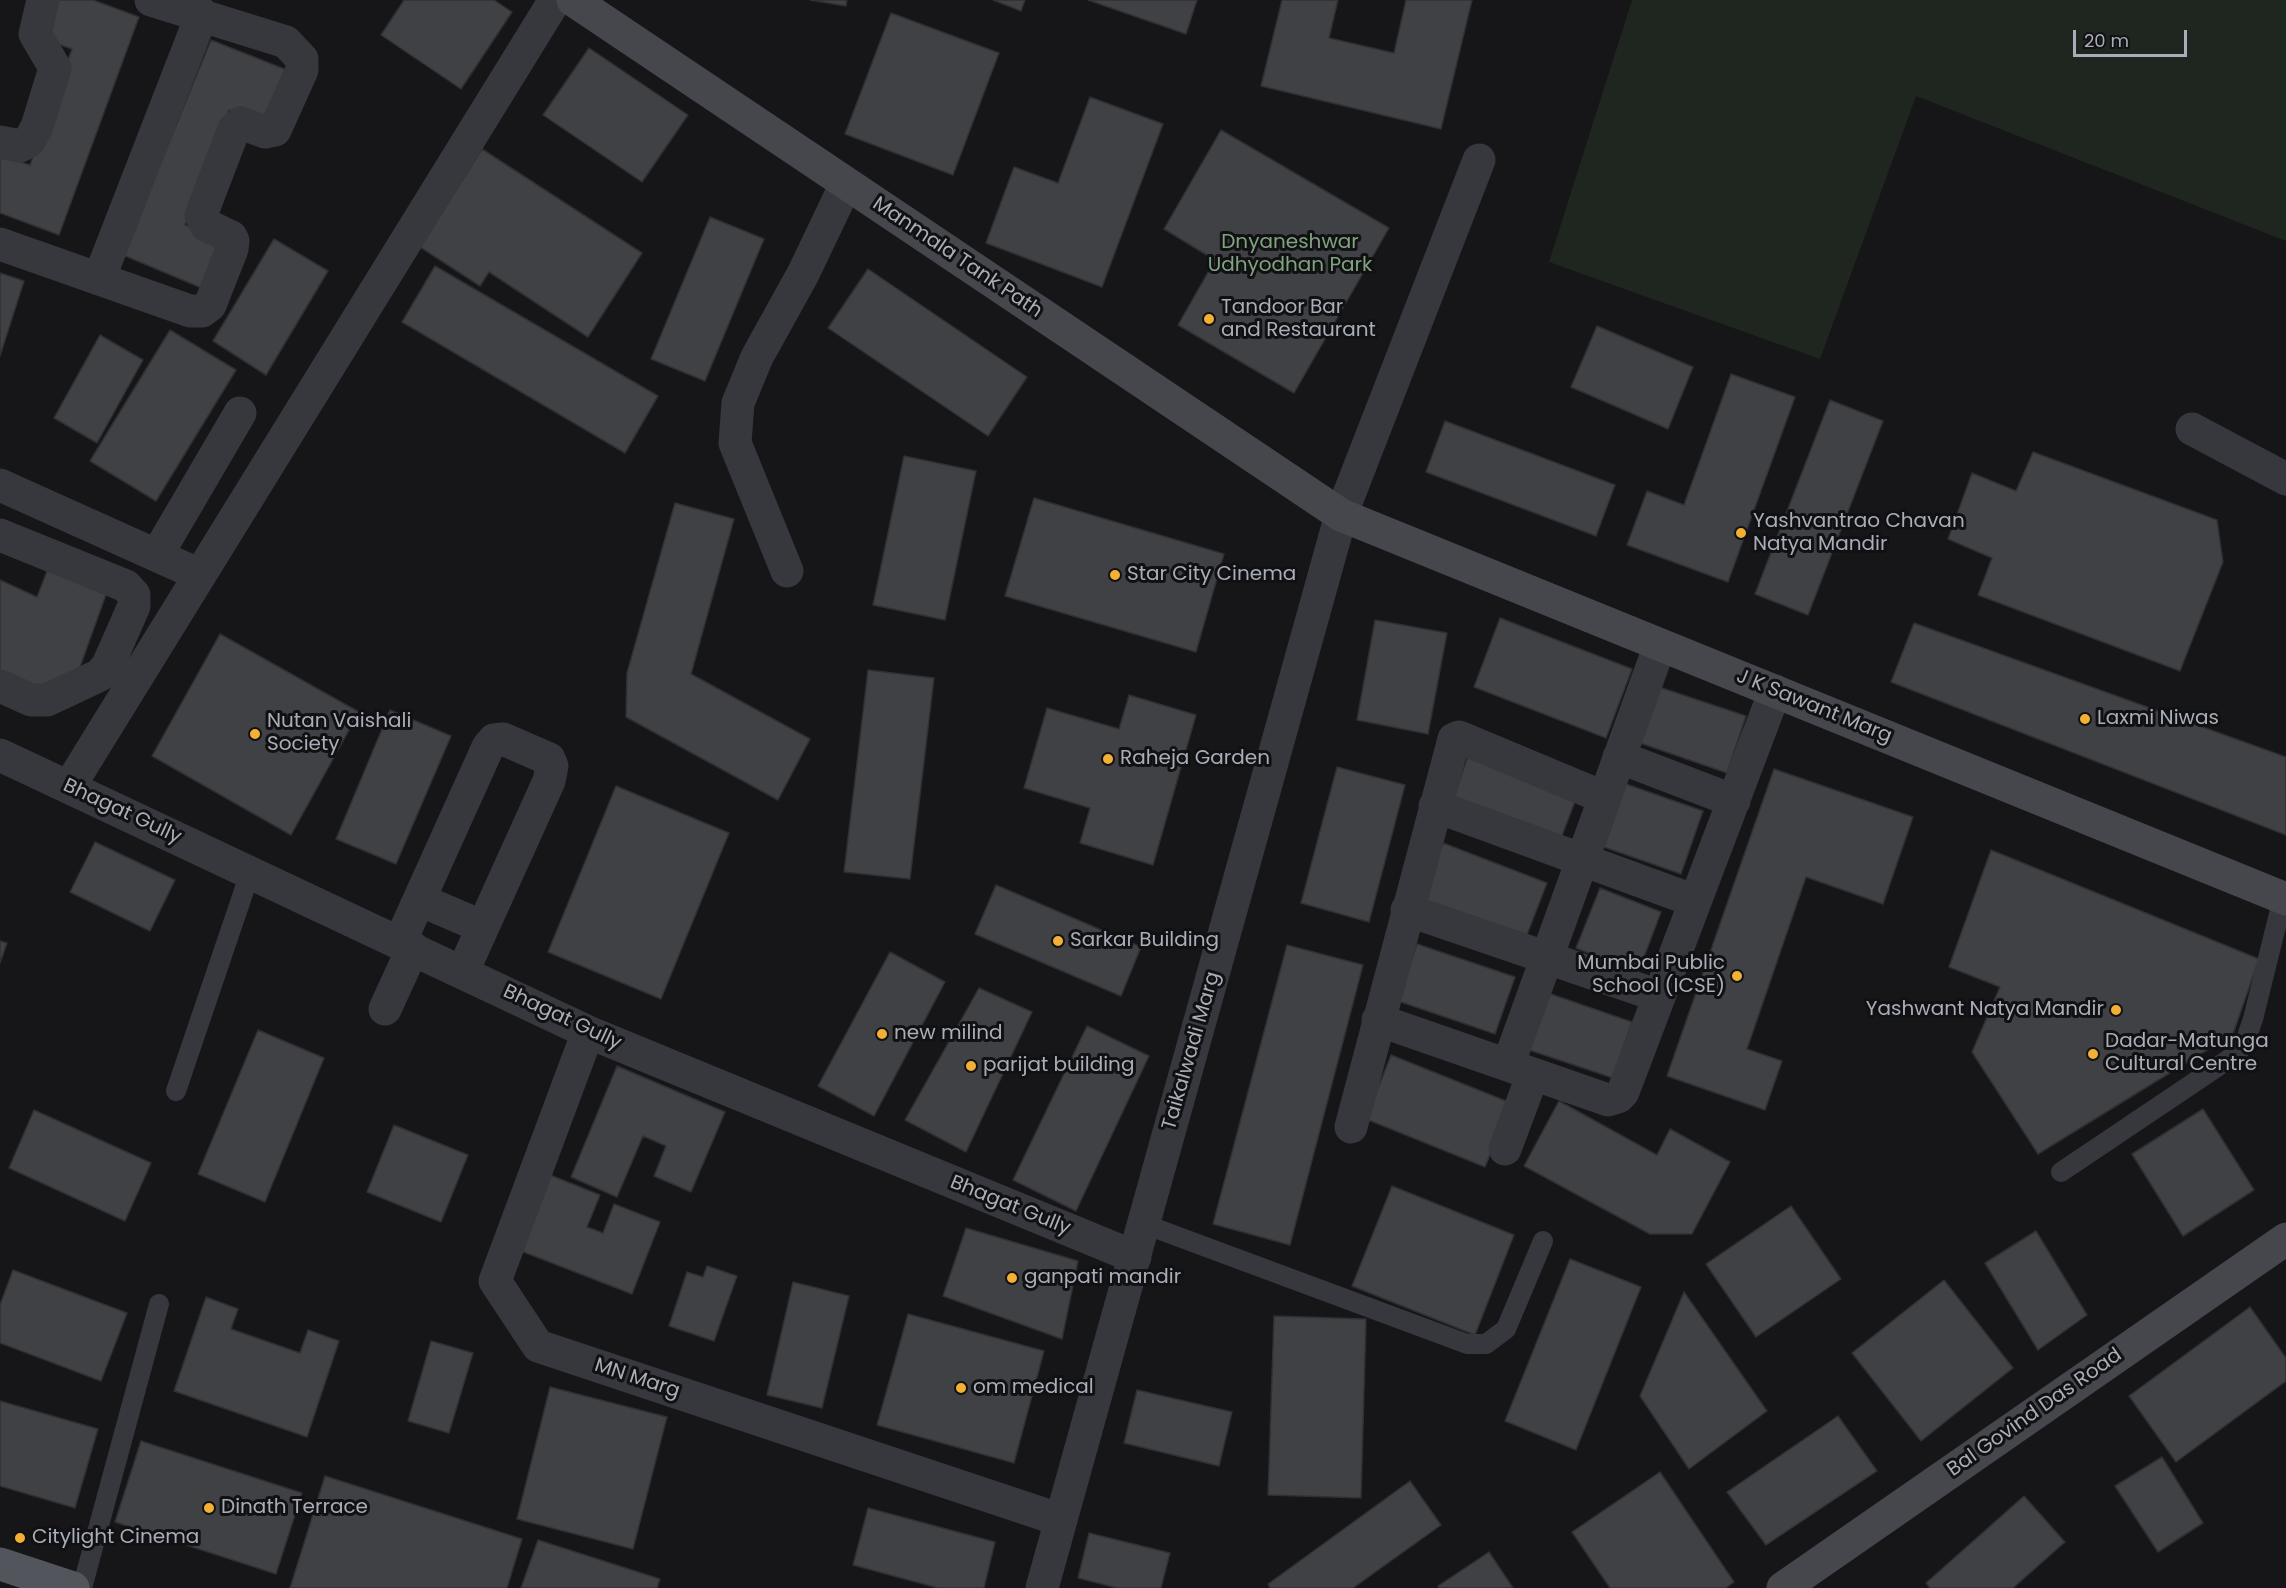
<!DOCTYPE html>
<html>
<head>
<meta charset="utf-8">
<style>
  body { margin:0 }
  #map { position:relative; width:2286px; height:1588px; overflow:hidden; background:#161618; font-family:Poppins,sans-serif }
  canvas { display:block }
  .scale { position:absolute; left:2073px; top:30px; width:114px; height:27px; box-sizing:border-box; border:3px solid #a8adb8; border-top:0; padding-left:8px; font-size:18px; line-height:21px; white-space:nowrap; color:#a8adb8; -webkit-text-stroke:4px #111113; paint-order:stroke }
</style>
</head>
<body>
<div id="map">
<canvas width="2286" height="1588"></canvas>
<div class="scale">20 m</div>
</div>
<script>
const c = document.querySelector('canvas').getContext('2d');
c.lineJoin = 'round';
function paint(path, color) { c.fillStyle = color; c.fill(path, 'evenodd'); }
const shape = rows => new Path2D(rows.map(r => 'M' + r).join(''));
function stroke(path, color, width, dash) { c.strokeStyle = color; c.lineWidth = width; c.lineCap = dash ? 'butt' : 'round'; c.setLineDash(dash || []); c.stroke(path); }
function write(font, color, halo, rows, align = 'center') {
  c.font = font + ' Poppins,sans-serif'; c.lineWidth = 6; c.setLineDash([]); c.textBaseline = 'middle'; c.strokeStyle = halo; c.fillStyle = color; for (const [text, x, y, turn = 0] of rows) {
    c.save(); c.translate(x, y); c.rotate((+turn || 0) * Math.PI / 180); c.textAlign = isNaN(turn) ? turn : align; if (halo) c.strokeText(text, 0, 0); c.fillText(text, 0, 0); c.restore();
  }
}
paint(shape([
  [1632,0,2286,0,2286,241,1916,96,1820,359,1549,262]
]), '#1e261f');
const building = shape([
  [58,0,93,0,139,17,59,235,0,213,0,155,30,165,72,49,44,39,58,0],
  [404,0,494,0,512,12,461,89,381,35,404,0],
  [810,0,847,0,846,6,810,0],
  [993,0,1025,0,1021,11,993,0],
  [1088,0,1197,0,1186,34,1088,0],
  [1282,0,1338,0,1329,38,1394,53,1406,0,1472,0,1441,129,1261,86,1282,0],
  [891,13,999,53,953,175,845,134,891,13],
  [211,40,292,72,268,124,229,110,185,225,223,240,204,289,123,255,211,40],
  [589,48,688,115,642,182,543,115,589,48],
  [1090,97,1163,124,1102,287,986,243,1014,167,1058,183,1090,97],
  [1221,130,1389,228,1294,393,1178,325,1215,260,1164,229,1221,130],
  [482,149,642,253,588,337,489,272,480,286,420,247,482,149],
  [710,217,764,239,705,381,651,359,710,217],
  [274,239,328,271,266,375,213,341,274,239],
  [435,266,658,396,625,453,402,322,435,266],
  [868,269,1027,377,988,436,828,328,868,269],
  [0,273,24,281,0,356,0,273],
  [1597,326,1693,367,1668,429,1571,387,1597,326],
  [170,330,236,370,156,501,90,461,170,330],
  [100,335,143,360,97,443,54,418,100,335],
  [1731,374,1795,397,1728,582,1627,545,1647,491,1684,505,1731,374],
  [1830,400,1883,421,1808,615,1755,594,1830,400],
  [1445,421,1615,485,1596,536,1426,472,1445,421],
  [2033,452,2217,520,2223,562,2180,671,1978,595,1992,558,1948,539,1972,473,2016,491,2033,452],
  [904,456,976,471,945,620,873,605,904,456],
  [1034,498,1224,554,1196,652,1005,596,1034,498],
  [675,503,734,519,691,674,810,739,778,800,626,717,627,673,675,503],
  [49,566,108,589,80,667,43,691,0,673,0,580,37,597,49,566],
  [1500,618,1632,669,1606,738,1474,687,1500,618],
  [1375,620,1447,633,1428,734,1357,720,1375,620],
  [1914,623,2286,757,2286,835,1891,682,1914,623],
  [220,634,359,712,291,835,152,756,220,634],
  [868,670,934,678,910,879,844,872,868,670],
  [1659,687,1746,716,1727,773,1640,743,1659,687],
  [1129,695,1196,715,1153,865,1080,843,1090,808,1024,788,1047,708,1119,729,1129,695],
  [390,710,451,736,396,864,336,839,390,710],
  [1468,756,1577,796,1560,841,1452,802,1468,756],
  [1337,767,1405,785,1369,922,1301,903,1337,767],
  [1774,769,1913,817,1883,904,1806,877,1747,1049,1782,1061,1765,1110,1667,1076,1774,769],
  [1626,784,1703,811,1681,874,1604,847,1626,784],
  [616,786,729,833,661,999,548,952,616,786],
  [95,842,175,880,150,931,70,892,95,842],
  [1443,843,1547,883,1525,940,1422,901,1443,843],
  [1991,850,2259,959,2233,1034,2038,1154,1972,1052,2000,987,1949,967,1991,850],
  [996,885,1141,947,1121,996,975,934,996,885],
  [1600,888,1661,912,1638,973,1576,948,1600,888],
  [0,941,7,943,0,963,0,941],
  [1417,944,1515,977,1495,1034,1398,1001,1417,944],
  [1287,945,1363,965,1290,1245,1213,1224,1287,945],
  [890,952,945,982,874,1116,818,1086,890,952],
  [979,988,1032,1012,966,1152,905,1120,979,988],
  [1545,992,1632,1022,1613,1078,1526,1049,1545,992],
  [1087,1026,1149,1056,1076,1211,1013,1180,1087,1026],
  [258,1030,324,1058,265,1202,198,1174,258,1030],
  [1391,1055,1511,1103,1485,1167,1366,1119,1391,1055],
  [617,1066,725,1112,691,1192,654,1176,666,1146,643,1136,617,1197,571,1177,617,1066],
  [1559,1101,1657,1155,1670,1129,1730,1162,1692,1234,1650,1234,1524,1166,1559,1101],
  [2203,1109,2254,1190,2183,1236,2132,1154,2203,1109],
  [34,1110,151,1163,125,1221,9,1168,34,1110],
  [394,1125,468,1155,441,1222,367,1192,394,1125],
  [550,1175,600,1195,587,1227,603,1233,614,1204,660,1222,632,1294,521,1251,550,1175],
  [1392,1186,1514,1235,1475,1335,1352,1286,1392,1186],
  [1791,1206,1841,1279,1756,1337,1706,1264,1791,1206],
  [966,1228,1078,1261,1062,1339,943,1296,966,1228],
  [2036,1231,2087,1315,2038,1350,1985,1263,2036,1231],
  [1570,1259,1641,1287,1576,1450,1505,1421,1570,1259],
  [707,1266,737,1276,714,1341,669,1326,687,1272,703,1277,707,1266],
  [13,1270,127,1313,101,1381,0,1343,0,1305,13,1270],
  [1944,1280,2013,1368,1921,1441,1852,1353,1944,1280],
  [793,1282,849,1296,822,1408,767,1395,793,1282],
  [1684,1292,1767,1411,1689,1469,1640,1396,1684,1292],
  [206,1297,238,1309,231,1329,300,1353,308,1330,339,1341,307,1437,174,1391,206,1297],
  [2250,1307,2286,1358,2286,1381,2176,1462,2129,1396,2250,1307],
  [908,1314,1044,1351,1014,1463,877,1425,908,1314],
  [1274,1316,1366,1319,1361,1498,1268,1495,1274,1316],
  [431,1341,473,1353,449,1433,408,1421,431,1341],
  [550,1387,667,1417,633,1549,517,1519,550,1387],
  [1137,1390,1232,1412,1219,1466,1124,1443,1137,1390],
  [0,1401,98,1429,75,1508,0,1486,0,1401],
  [1838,1416,1877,1471,1766,1545,1727,1492,1838,1416],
  [141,1441,302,1493,276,1574,115,1522,141,1441],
  [2162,1457,2203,1523,2158,1552,2115,1486,2162,1457],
  [1660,1472,1734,1582,1726,1588,1610,1588,1572,1532,1660,1472],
  [325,1476,522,1539,507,1588,290,1588,325,1476],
  [1410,1481,1441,1525,1353,1588,1270,1588,1268,1584,1410,1481],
  [2024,1496,2065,1542,2013,1588,1930,1588,1926,1583,2024,1496],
  [868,1508,995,1542,984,1588,938,1588,853,1565,868,1508],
  [1089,1533,1170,1553,1161,1588,1117,1588,1078,1578,1089,1533],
  [538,1540,660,1579,657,1588,521,1588,538,1540],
  [1489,1552,1513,1588,1439,1588,1438,1586,1489,1552]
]);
paint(building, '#404145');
stroke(building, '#303034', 1.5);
stroke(shape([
  [176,1091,250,873],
  [2061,1172,2235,1055,2244,1045,2253,1019,2283,898],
  [1144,1224,1467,1344,1486,1344,1506,1329,1543,1241],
  [82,1588,159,1304]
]), '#37383d', 20);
stroke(shape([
  [0,142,20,146,29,141,37,127,55,68,35,34,43,0],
  [0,244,190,311,202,311,210,305,232,249,233,241,231,237,206,225,201,215,234,129,241,123,265,132,275,130,302,70,302,59,286,42,151,0],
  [99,279,202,14],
  [2192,429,2286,479],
  [0,485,200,575],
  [0,535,126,586,134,595,134,606,108,665,100,675,47,700,31,700,0,686],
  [157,555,240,413],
  [787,571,735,443,738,403,757,357,803,274,846,184],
  [0,755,588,1032,1135,1257],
  [1619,757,1734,801],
  [69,787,555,0],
  [1435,806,1695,901],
  [420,900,483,927],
  [1407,910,1659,996],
  [400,942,488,747,494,740,503,739,549,759,552,766,549,781,463,971],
  [385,1009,413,948],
  [1378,1020,1608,1100,1618,1097,1623,1092,1775,691],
  [588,1032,495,1281,538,1346,1061,1520],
  [1508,1065,1660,645],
  [1351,1127,1454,739,1459,737,1605,798],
  [1505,1149,1533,1074],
  [1042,1588,1341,515,1479,160]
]), '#37383d', 33);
stroke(shape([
  [573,0,1341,515,2286,899],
  [1783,1588,2286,1239]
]), '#45474d', 33);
stroke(shape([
  [0,1564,73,1588]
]), '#53555c', 33);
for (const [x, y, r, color] of [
  [1209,319,6,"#f2b134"],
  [1741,533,6,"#f2b134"],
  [1115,575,6,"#f2b134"],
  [2085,719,6,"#f2b134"],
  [255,734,6,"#f2b134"],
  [1108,759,6,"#f2b134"],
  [1058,941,6,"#f2b134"],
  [1737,976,6,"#f2b134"],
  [2116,1010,6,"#f2b134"],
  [882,1034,6,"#f2b134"],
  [2093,1054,6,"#f2b134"],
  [971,1066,6,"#f2b134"],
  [1012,1278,6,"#f2b134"],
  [961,1388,6,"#f2b134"],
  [209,1508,6,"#f2b134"],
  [20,1538,6,"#f2b134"]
]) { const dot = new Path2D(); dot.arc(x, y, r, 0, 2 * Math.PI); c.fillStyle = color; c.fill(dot); stroke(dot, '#111113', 2); }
write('20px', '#7fa381', '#111113', [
  ["Dnyaneshwar",1290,243],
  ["Udhyodhan Park",1290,266]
]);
write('20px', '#a8adb8', '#111113', [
  ["Manmala Tank Path",957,258,34],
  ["J K Sawant Marg",1814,707,22],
  ["Bhagat Gully",122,812,25],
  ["Bhagat Gully",562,1018,25],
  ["Taikalwadi Marg",1192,1051,-74],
  ["Bhagat Gully",1010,1206,22],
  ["MN Marg",637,1379,18],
  ["Bal Govind Das Road",2035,1413,-35]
]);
write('20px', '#a8adb8', '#111113', [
  ["Tandoor Bar",1221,308],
  ["and Restaurant",1221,331],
  ["Yashvantrao Chavan",1753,522],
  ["Natya Mandir",1753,545],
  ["Star City Cinema",1127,575],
  ["Laxmi Niwas",2097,719],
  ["Nutan Vaishali",267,722],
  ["Society",267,745],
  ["Raheja Garden",1120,759],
  ["Sarkar Building",1070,941],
  ["Mumbai Public",1725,964,"right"],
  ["School (ICSE)",1725,987,"right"],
  ["Yashwant Natya Mandir",2104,1010,"right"],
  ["new milind",894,1034],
  ["Dadar-Matunga",2105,1042],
  ["Cultural Centre",2105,1065],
  ["parijat building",983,1066],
  ["ganpati mandir",1024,1278],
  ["om medical",973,1388],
  ["Dinath Terrace",221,1508],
  ["Citylight Cinema",32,1538]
], 'left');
</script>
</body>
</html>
